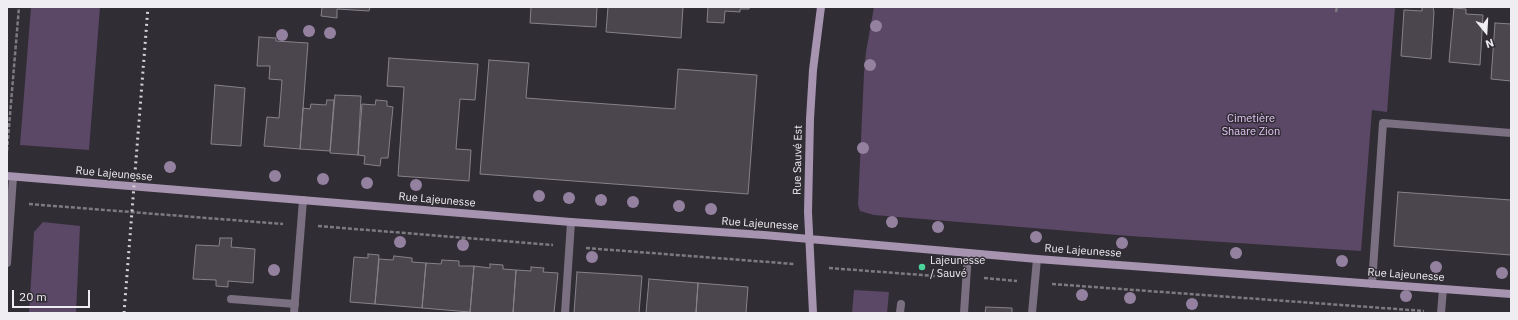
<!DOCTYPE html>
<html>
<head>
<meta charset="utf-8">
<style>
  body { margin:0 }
  #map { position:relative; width:1518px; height:320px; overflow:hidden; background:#312d34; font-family:"IBM Plex Sans",sans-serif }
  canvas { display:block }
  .frame { position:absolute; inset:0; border:8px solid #f0edf2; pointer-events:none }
  .north { position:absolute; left:1466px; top:12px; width:40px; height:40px; -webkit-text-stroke:3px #312d34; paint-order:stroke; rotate:162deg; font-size:11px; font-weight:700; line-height:16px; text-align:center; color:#f0edf2 }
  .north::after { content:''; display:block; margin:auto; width:14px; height:18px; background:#f0edf2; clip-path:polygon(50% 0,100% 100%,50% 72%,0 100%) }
  .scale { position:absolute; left:12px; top:290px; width:78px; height:18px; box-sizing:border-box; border:2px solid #f0edf2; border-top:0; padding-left:5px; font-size:12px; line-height:14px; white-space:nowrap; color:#f0edf2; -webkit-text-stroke:3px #312d34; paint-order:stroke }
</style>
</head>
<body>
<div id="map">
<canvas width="1518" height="320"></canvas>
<div class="frame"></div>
<div class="north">N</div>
<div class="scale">20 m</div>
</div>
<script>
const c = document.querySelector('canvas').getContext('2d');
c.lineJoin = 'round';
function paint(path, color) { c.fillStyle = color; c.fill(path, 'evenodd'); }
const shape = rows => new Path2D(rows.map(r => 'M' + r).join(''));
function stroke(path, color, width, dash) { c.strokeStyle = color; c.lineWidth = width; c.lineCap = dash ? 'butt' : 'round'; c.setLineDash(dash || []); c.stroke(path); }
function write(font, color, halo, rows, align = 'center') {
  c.font = font + ' "IBM Plex Sans",sans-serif'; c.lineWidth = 3; c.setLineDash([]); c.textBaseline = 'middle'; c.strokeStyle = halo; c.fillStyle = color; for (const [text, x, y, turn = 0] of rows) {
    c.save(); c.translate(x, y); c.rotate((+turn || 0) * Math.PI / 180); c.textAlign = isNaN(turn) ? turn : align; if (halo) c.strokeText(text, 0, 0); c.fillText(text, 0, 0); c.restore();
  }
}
paint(shape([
  [31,7,100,7,89,150,20,145],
  [874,7,1395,7,1387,112,1372,110,1361,251,1130,236,874,215,860,211,858,205,864,73,866,52],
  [43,222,80,226,76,313,29,313,34,232],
  [854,290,889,292,887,313,852,313]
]), '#5b4766');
const building = shape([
  [321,7,370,7,369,11,337,9,337,18,321,16,322,8,321,7],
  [531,7,597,7,596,27,530,23,531,7],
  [608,7,683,7,681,38,606,32,608,7],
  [708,7,749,7,749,9,740,9,740,12,725,11,724,23,707,22,708,7],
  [1422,7,1433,7,1434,12,1431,59,1401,56,1404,10,1422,11,1422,7],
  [1454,8,1466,9,1466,14,1483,15,1480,65,1449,62,1454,8],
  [1495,23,1511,24,1511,81,1491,79,1495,23],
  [259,37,276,38,276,41,308,43,300,149,264,146,267,117,279,118,282,80,269,79,270,66,257,66,259,37],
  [389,58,478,64,475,100,460,99,456,149,471,150,469,181,398,176,404,87,387,86,389,58],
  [489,60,529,63,526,98,675,109,678,69,757,75,748,194,480,174,489,60],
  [215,85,245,88,241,146,211,144,215,85],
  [335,95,361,96,358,155,330,153,335,95],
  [327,100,334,100,330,151,300,149,303,108,310,109,311,104,326,105,327,100],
  [376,100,387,101,387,106,393,107,388,158,381,158,380,166,364,164,365,156,358,155,362,104,375,105,376,100],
  [1398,192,1511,200,1511,255,1394,246,1398,192],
  [220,238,232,238,231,247,255,249,253,283,228,281,228,287,216,286,216,280,193,279,196,245,219,246,220,238],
  [368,254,379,255,375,304,350,302,354,257,368,258,368,254],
  [394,256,412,258,412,262,426,263,422,308,375,304,379,259,393,260,394,256],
  [442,260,459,261,459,266,474,266,470,312,422,308,426,263,441,264,442,260],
  [490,264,503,265,503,269,516,270,513,313,470,313,474,266,490,268,490,264],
  [531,267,544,268,543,272,558,273,554,313,513,313,516,270,531,271,531,267],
  [577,272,642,276,639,313,574,313,577,272],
  [649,279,698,283,696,313,646,313,649,279],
  [698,283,748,287,746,313,696,313,698,283],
  [986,307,1012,308,1012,313,985,313,986,307]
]);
paint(building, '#4b464e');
stroke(building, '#87828a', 1);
stroke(shape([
  [1336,12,1337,7],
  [7,151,19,7],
  [29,204,283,224],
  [318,226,553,245],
  [586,248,794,264],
  [829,268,949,277],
  [984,278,1017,281],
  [1052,284,1424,311]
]), '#7d7a80', 2.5, [4, 2]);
stroke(shape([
  [1372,284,1383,123,1511,133],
  [231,299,295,304],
  [565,313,571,222],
  [900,313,901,304],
  [964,313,968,253],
  [1032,313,1037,259],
  [1441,313,1443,289]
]), '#7b7082', 8);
stroke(shape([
  [7,263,13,177],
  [294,313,303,200]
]), '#7b7082', 8);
stroke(shape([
  [7,176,571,222,764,235,1037,259,1511,294],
  [813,313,808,212,810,119,813,70,821,7]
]), '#a694b1', 8);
stroke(shape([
  [124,313,148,7]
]), '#d4d0d6', 3, [2, 4]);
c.fillStyle = '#9481a0';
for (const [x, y] of [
  [876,26],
  [309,31],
  [330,33],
  [282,35],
  [870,65],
  [863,148],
  [170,167],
  [275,176],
  [323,179],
  [367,183],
  [416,185],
  [539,196],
  [569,198],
  [601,200],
  [633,202],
  [679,206],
  [711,209],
  [892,222],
  [938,227],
  [1036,237],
  [400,242],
  [1122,243],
  [463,245],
  [1236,253],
  [592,257],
  [1342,261],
  [1436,267],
  [274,270],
  [1502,273],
  [1082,295],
  [1406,296],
  [1130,298],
  [1192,304]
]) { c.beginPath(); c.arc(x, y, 6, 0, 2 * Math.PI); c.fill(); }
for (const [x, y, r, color] of [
  [922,267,4,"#4ad49c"]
]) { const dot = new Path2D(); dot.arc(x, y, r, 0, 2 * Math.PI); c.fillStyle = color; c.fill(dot); stroke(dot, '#312d34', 1.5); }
write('11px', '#e5c5f8', '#312d34', [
  ["Cimetière",1251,119],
  ["Shaare Zion",1251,132]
]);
write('11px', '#f0edf2', '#312d34', [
  ["Rue Sauvé Est",798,160,-89],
  ["Rue Lajeunesse",114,174,5],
  ["Rue Lajeunesse",437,200,5],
  ["Rue Lajeunesse",760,224,4],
  ["Rue Lajeunesse",1083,251,4],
  ["Rue Lajeunesse",1406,275,4]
]);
write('11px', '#f0edf2', '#312d34', [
  ["Lajeunesse",930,261],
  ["/ Sauvé",930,274]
], 'left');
</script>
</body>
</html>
